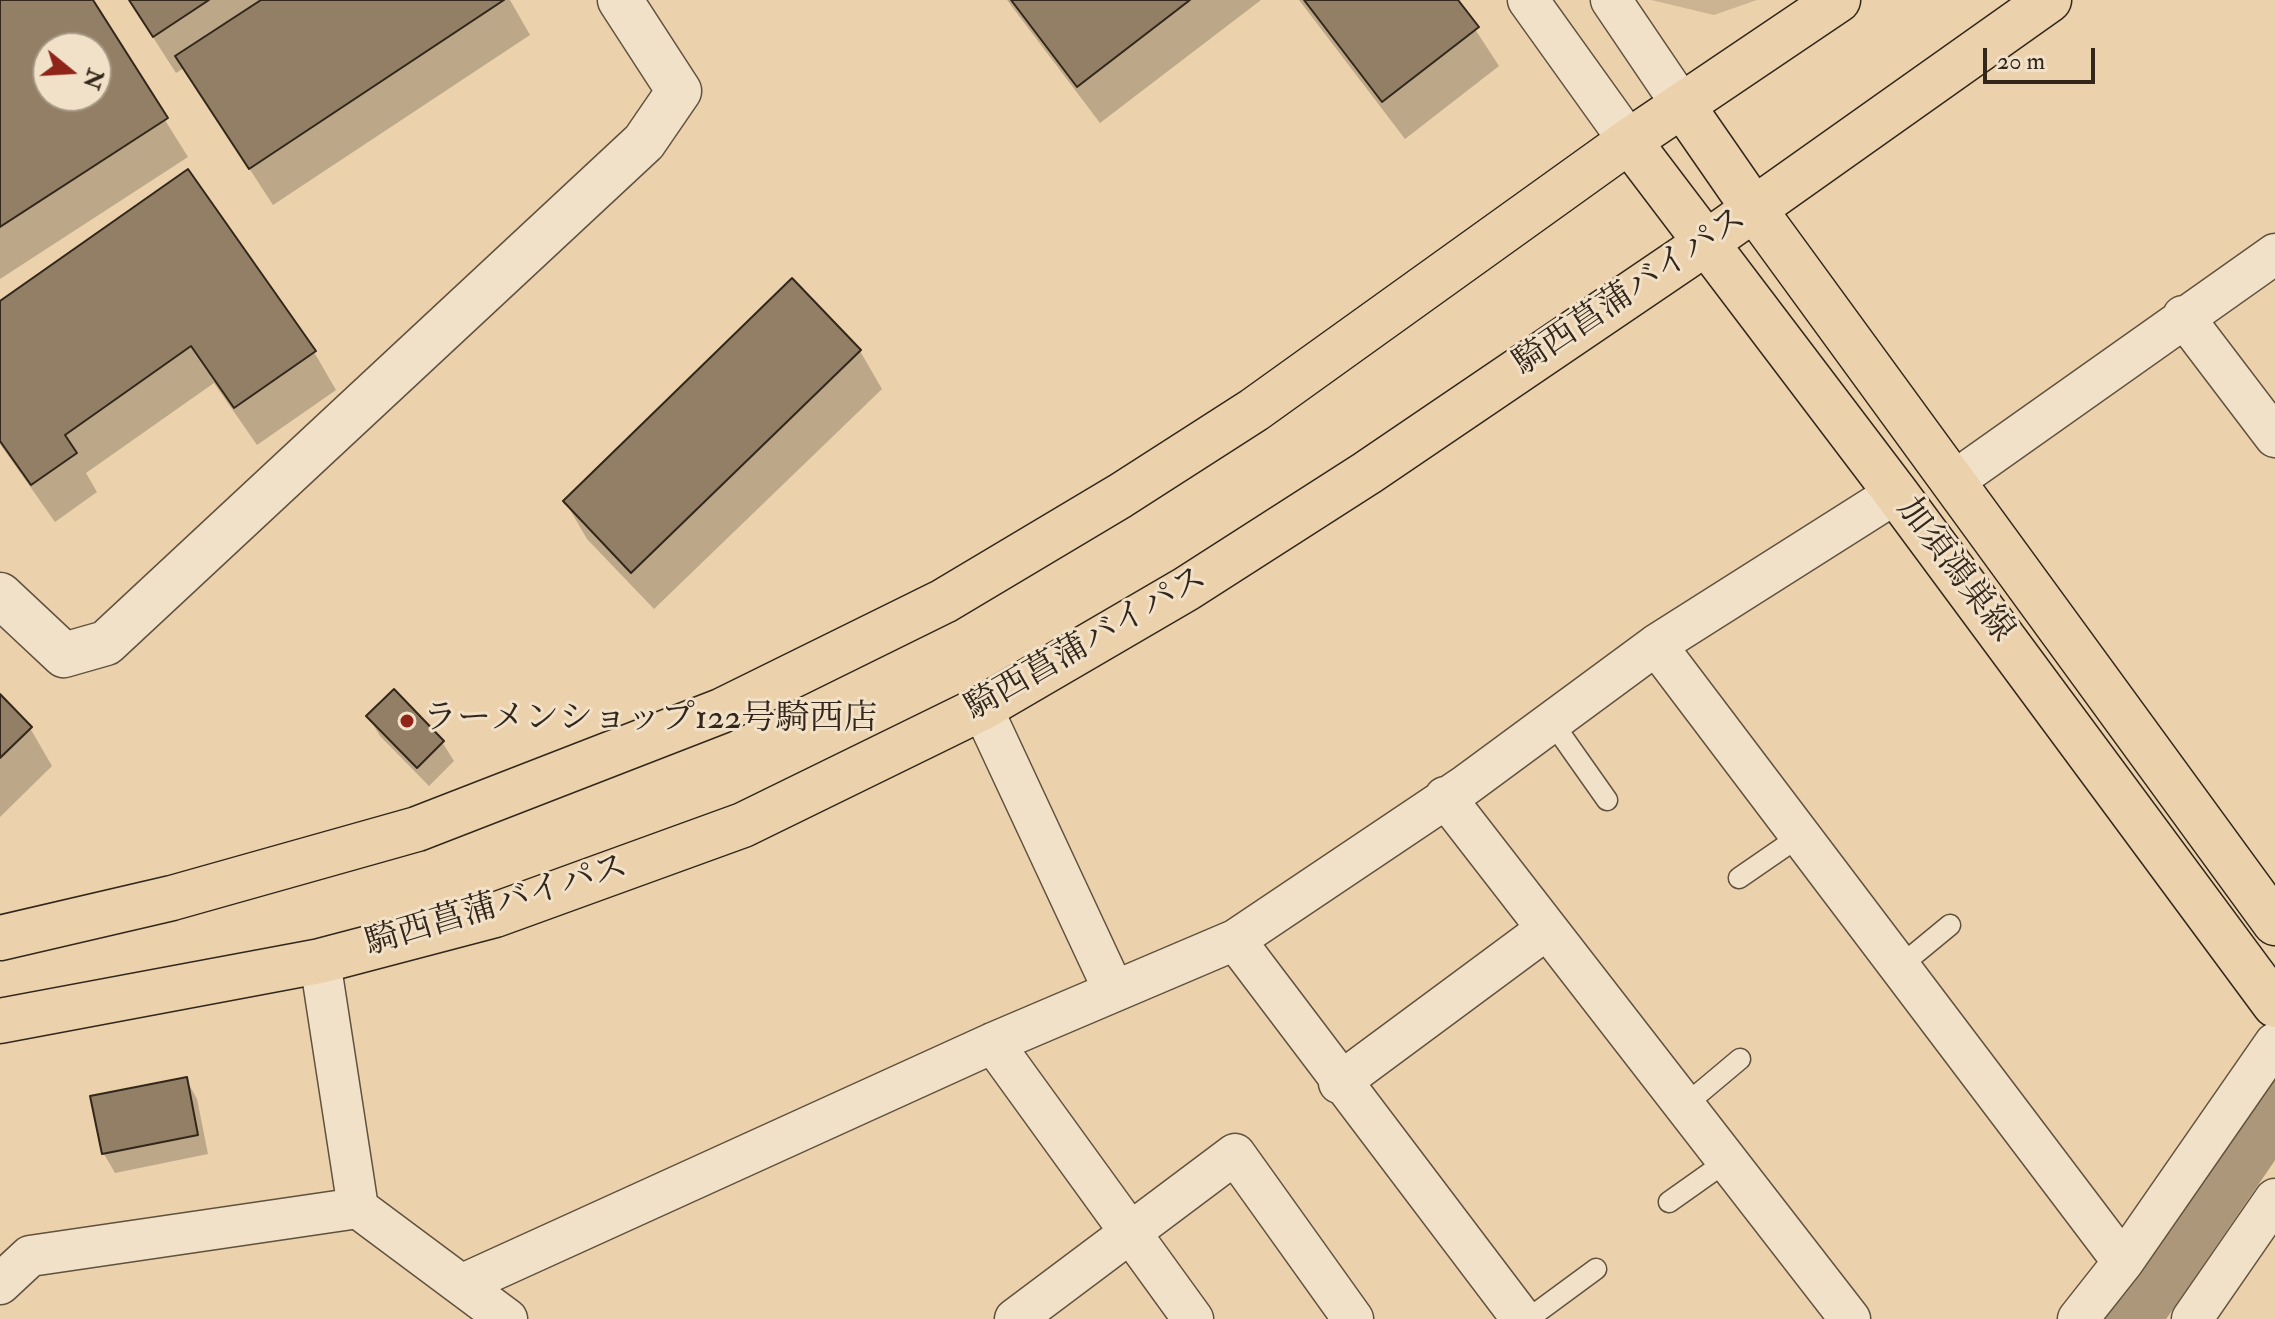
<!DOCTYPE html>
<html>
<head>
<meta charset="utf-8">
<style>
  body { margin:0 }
  #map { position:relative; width:2275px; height:1319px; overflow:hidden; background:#ebd1ac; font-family:"IM FELL Double Pica",serif }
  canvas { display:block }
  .north { position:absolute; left:32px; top:32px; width:80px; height:80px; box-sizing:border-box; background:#f2e1c9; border:2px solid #a59783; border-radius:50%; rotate:108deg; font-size:22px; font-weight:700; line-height:32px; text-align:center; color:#32271a }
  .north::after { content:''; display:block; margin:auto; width:28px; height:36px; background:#8f2418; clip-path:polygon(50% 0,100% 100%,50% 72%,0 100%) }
  .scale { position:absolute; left:1983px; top:48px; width:112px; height:36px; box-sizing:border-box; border:4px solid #32271a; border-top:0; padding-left:10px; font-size:24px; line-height:28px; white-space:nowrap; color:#32271a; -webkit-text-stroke:6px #f2e1c9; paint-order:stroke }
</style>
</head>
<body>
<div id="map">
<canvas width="2275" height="1319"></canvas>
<div class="north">N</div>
<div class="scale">20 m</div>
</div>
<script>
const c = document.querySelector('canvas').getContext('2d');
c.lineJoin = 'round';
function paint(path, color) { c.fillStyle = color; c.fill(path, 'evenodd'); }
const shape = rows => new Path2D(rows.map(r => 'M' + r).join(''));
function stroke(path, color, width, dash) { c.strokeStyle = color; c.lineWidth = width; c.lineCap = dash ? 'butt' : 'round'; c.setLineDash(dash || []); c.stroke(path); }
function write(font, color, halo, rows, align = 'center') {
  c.font = font + ' "IM FELL Double Pica","Noto Serif JP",serif'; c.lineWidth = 6; c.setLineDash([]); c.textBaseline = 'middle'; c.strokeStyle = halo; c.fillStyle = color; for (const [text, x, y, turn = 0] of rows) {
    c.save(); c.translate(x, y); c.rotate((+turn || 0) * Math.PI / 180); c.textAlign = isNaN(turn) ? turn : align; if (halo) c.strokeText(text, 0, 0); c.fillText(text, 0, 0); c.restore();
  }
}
paint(shape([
  [1651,0,1757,0,1714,15]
]), '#ccb493');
paint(shape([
  [0,0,90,0,188,157,0,279],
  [48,48,96,48,96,96,48,96],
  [129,0,510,0,530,35,273,205,184,68,176,73],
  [1007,0,1261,0,1100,123],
  [1299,0,1456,0,1499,66,1405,139],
  [792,281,860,351,882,389,654,609,587,539,565,501],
  [0,303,314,352,336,390,257,445,214,383,86,473,97,492,55,522,0,444],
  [0,697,30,728,52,766,0,817],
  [368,716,442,742,454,761,429,786,380,736],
  [186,1079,197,1099,208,1154,115,1173,104,1154]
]), '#0003');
stroke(shape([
  [2125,1319,2275,1100]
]), '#ac977a', 68);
const building = shape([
  [0,0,93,0,168,118,0,227,0,0],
  [48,48,96,48,96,96,48,96,48,48],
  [129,0,209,0,153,37,129,0],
  [261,0,504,0,249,169,175,56,261,0],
  [1011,0,1190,0,1077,87,1011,0],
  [1304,0,1458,0,1479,27,1382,102,1304,0],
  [188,169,316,351,234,408,191,346,65,435,77,453,31,485,0,441,0,301,188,169],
  [792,278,861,350,631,573,563,501,792,278],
  [394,689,444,741,417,768,366,716,394,689],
  [0,694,32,727,0,758,0,694],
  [187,1077,198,1135,102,1154,90,1096,187,1077]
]);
paint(building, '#927f66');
stroke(building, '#32271a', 2);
const service = shape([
  [1552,722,1607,800],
  [1739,878,1800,836],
  [1899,967,1950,925],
  [1684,1106,1740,1059],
  [1669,1202,1727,1161],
  [1528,1319,1596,1269]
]);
const minor = shape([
  [1528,0,1629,141],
  [1611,0,1682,105],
  [2183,316,2275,437],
  [1954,481,2275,254],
  [1656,645,2123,1262],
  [982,708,1114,991],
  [1445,797,1850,1319],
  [1235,940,1522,1319],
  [320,961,358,1208,507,1319],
  [993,1043,1193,1319],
  [1339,1083,1547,929],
  [0,1284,30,1256,358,1208],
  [463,1284,993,1043,1235,940,1466,785,1656,645,1896,493],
  [1015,1319,1235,1154,1353,1319],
  [2078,1319,2123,1262,2275,1043],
  [2192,1319,2275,1199]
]);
const tertiary = shape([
  [0,595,64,655,106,643,644,142,679,91,620,0]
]);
const primary = shape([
  [1682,105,1754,209,2275,923],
  [1629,141,1896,493,2275,1005]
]);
const trunk = shape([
  [0,938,172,898,417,829,721,711,944,601,1120,496,1254,410,1629,141,1838,0],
  [0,1021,320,961,495,915,743,825,982,708,1186,589,1367,473,1706,243,2049,0]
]);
stroke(service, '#60523e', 23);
stroke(minor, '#60523e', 43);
stroke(tertiary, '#60523e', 47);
stroke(primary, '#32271a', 47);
stroke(trunk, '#32271a', 47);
stroke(service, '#f2e1c9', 20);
stroke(minor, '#f2e1c9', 40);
stroke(tertiary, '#f2e1c9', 44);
stroke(primary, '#ebd1ac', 44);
stroke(trunk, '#ebd1ac', 44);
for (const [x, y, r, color] of [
  [407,721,8,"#8f2418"]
]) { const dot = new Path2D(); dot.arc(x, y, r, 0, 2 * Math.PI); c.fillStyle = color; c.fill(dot); stroke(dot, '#f2e1c9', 3); }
write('34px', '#32271a', '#f2e1c9', [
  ["騎西菖蒲バイパス",1631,293,-34],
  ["加須鴻巣線",1954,571,53],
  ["騎西菖蒲バイパス",1087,645,-30],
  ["騎西菖蒲バイパス",497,907,-17]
]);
write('34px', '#32271a', '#f2e1c9', [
  ["ラーメンショップ122号騎西店",423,721]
], 'left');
</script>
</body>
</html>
